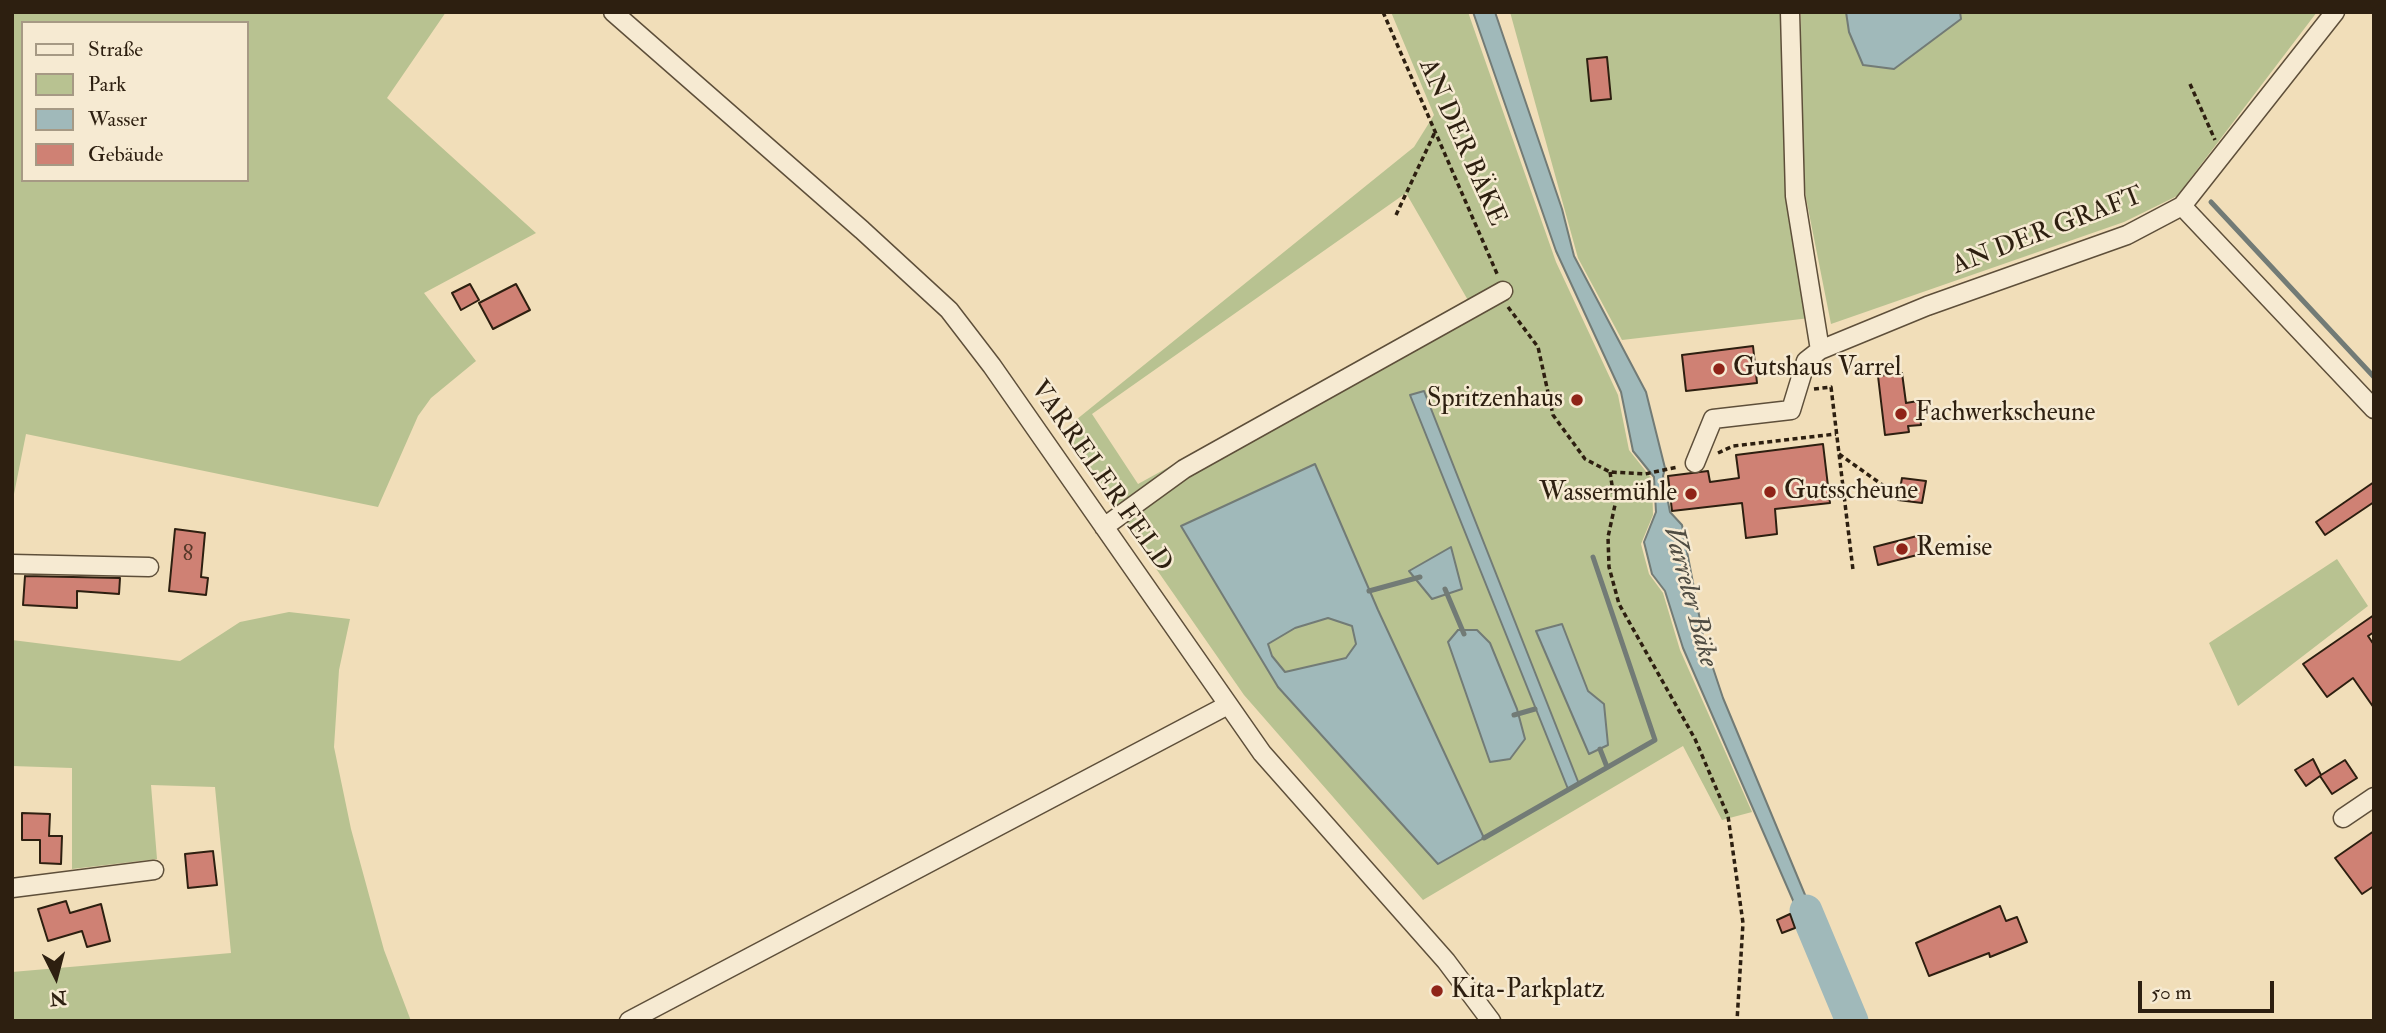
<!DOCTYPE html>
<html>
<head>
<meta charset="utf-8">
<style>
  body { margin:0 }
  #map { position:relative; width:2386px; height:1033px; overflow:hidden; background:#f1deb9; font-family:"IM FELL Double Pica",serif }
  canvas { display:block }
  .frame { position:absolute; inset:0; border:14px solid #2d1f10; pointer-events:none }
  .legend { position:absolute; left:21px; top:21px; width:228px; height:161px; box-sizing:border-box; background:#f6ead2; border:2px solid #a69984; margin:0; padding:9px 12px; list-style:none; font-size:21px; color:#2d1f10 }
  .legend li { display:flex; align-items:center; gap:14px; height:35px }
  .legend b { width:35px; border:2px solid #a69984 }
  .north { position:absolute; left:21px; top:942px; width:70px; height:70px; -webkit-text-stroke:5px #f6ead2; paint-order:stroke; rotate:174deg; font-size:19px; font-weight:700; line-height:28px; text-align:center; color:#2d1f10 }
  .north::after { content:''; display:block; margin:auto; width:24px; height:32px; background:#2d1f10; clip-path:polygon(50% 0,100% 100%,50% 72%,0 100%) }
  .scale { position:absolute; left:2138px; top:981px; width:136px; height:32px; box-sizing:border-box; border:4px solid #2d1f10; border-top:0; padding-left:9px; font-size:21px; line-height:24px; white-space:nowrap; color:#2d1f10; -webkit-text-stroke:5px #f6ead2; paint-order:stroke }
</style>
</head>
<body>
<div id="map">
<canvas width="2386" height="1033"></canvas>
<div class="frame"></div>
<ul class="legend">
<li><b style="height:9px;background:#f6ead2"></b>Straße</li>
<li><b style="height:19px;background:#b8c291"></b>Park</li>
<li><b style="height:19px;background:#a0b9ba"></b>Wasser</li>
<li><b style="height:19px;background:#cf8174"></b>Gebäude</li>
</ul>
<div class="north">N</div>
<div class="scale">50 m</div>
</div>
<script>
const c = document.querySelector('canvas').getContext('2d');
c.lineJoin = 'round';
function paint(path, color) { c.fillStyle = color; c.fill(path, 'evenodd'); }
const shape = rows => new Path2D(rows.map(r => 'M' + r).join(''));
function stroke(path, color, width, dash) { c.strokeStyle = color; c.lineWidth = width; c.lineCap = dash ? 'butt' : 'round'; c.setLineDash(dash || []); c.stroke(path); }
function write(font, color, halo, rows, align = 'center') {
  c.font = font + ' "IM FELL Double Pica",serif'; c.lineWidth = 5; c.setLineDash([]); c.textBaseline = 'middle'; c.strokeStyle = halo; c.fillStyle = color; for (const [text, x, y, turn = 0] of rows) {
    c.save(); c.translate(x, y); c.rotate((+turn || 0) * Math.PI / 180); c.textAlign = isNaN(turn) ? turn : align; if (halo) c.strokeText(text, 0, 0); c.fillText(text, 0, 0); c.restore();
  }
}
paint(shape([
  [12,12,446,12,387,98,536,233,424,293,476,361,431,398,418,416,378,507,26,434,12,504],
  [23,23,247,23,247,180,23,180],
  [1391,12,1468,12,1556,262,1618,395,1629,450,1652,479,1653,515,1641,544,1649,574,1663,593,1680,650,1752,812,1722,820,1683,746,1423,900,1244,695,1061,432,1414,147,1434,115],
  [1406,193,1469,302,1138,484,1092,414],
  [1424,391,1579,783,1568,789,1411,396],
  [1315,465,1378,610,1438,864,1278,687,1181,526],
  [1409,571,1462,588,1432,599],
  [1562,624,1588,691,1589,754,1536,632],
  [1510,12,1781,12,1810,318,1622,340,1578,258],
  [1801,12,1846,12,1849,32,1960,19,1960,12,2317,12,2177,196,2124,222,1831,324,1806,198,1800,144],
  [2337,559,2368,606,2238,706,2209,643],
  [289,612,350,619,339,670,334,747,351,829,384,950,411,1021,12,1021,12,972,231,953,215,787,151,785,157,859,72,869,72,768,12,766,12,640,180,661,240,622],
  [1328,618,1352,626,1356,644,1346,659,1285,672,1272,656,1268,644,1295,628]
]), '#b8c291');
const water = shape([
  [1473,12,1495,12,1562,209,1574,256,1646,392,1665,468,1663,476,1670,512,1682,525,1704,641,1723,698,1823,938,1823,952,1812,944,1683,648,1665,591,1652,574,1644,542,1656,512,1654,477,1633,451,1621,392,1556,251,1473,12],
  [1846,12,1960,12,1961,19,1894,69,1863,65,1849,32,1846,12],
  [1424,391,1579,784,1568,789,1410,395,1424,391],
  [1315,464,1378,610,1484,838,1438,864,1278,687,1181,526,1315,464],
  [1328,618,1352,626,1356,644,1346,658,1285,672,1272,656,1268,644,1295,628,1328,618],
  [1451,547,1462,589,1432,599,1409,571,1451,547],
  [1562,624,1588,691,1604,704,1608,745,1589,754,1536,631,1562,624],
  [1458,630,1477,630,1490,643,1517,709,1525,739,1510,759,1490,762,1448,642,1458,630]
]);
paint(water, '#a0b9ba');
stroke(water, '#727b76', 2);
stroke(shape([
  [2211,202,2374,377],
  [1445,589,1464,634],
  [1369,591,1420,577],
  [1514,715,1535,709],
  [1600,749,1607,767],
  [1484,838,1655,740,1593,557]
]), '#727b76', 5);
stroke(shape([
  [1806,911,1852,1021]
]), '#a0b9ba', 33);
const building = shape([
  [1607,57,1611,99,1591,101,1587,59,1607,57],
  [470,284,479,300,461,310,452,293,470,284],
  [516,284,530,310,493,329,479,303,516,284],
  [1753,346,1757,383,1686,391,1682,355,1753,346],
  [1902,373,1906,403,1918,401,1921,425,1908,426,1909,432,1885,435,1878,376,1902,373],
  [1823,444,1830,503,1775,509,1777,534,1746,538,1742,503,1672,511,1668,476,1708,471,1710,482,1739,478,1736,455,1823,444],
  [1902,478,1926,481,1922,503,1898,500,1902,478],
  [2374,482,2374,502,2325,535,2316,522,2374,482],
  [175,529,205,533,201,577,208,578,206,595,169,591,175,529],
  [1925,534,1929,552,1878,565,1874,547,1925,534],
  [25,576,120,578,119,594,77,591,77,608,23,605,25,576],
  [2374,615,2374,632,2368,636,2374,645,2374,708,2353,678,2327,697,2303,664,2374,615],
  [2313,759,2321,775,2345,760,2357,778,2332,794,2320,776,2306,786,2295,770,2313,759],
  [22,813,50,814,49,836,62,836,61,864,40,863,40,840,22,840,22,813],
  [2374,831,2374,886,2362,894,2335,858,2374,831],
  [213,851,217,885,188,888,185,854,213,851],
  [66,901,70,913,101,904,110,941,87,947,82,931,48,941,38,909,66,901],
  [2000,906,2006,921,2017,917,2027,942,1990,957,1989,953,1929,976,1916,943,2000,906],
  [1790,914,1795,928,1782,933,1777,920,1790,914]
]);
paint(building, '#cf8174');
stroke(building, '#2d1f10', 2);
const minor = shape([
  [613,12,862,230,949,310,992,366,1262,753,1446,961,1491,1021],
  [1790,12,1795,196,1820,350],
  [2182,206,2374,409],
  [1695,463,1713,419,1791,410,1806,361,1820,350,1927,306,2127,235,2182,206,2335,12],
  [1104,527,1184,469,1503,291],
  [12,564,149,567],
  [2343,818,2374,797],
  [12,888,154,870],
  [629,1021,1226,706]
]);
stroke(minor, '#5e4f3a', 21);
stroke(shape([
  [1383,12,1498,276],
  [2190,84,2215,140],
  [1396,215,1435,132],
  [1508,307,1538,347,1553,415,1585,459,1610,472,1645,474,1678,467],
  [1814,389,1831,387,1853,570],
  [1718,453,1733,446,1836,434],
  [1839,454,1891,491],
  [1610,472,1615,505,1608,537,1609,567,1619,604,1695,739,1728,816,1743,923,1737,1021]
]), '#2d1f10', 3.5, [5, 3.5]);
stroke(minor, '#f6ead2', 18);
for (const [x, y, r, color] of [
  [1719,369,7,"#8f2418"],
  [1577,400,7,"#8f2418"],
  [1901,414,7,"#8f2418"],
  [1770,492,7,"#8f2418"],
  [1691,494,7,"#8f2418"],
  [1902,549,7,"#8f2418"],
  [1437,991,7,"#8f2418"]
]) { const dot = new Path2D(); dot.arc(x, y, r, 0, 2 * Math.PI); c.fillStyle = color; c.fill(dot); stroke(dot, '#f6ead2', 2.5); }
write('23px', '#563829', null, [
  ["8",188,555]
]);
write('26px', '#2d1f10', '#f6ead2', [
  ["AN DER BÄKE",1461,143,66],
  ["AN DER GRAFT",2048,232,-21],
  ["VARRELER FELD",1100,477,55]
]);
write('26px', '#2d1f10', '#f6ead2', [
  ["Gutshaus Varrel",1733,369],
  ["Spritzenhaus",1563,400,"right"],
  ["Fachwerkscheune",1915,414],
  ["Gutsscheune",1784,492],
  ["Wassermühle",1677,494,"right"],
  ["Remise",1916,549],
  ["Kita-Parkplatz",1451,991]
], 'left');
write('italic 28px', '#504d43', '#f6ead2', [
  ["Varreler Bäke",1689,597,75]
]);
</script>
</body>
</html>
